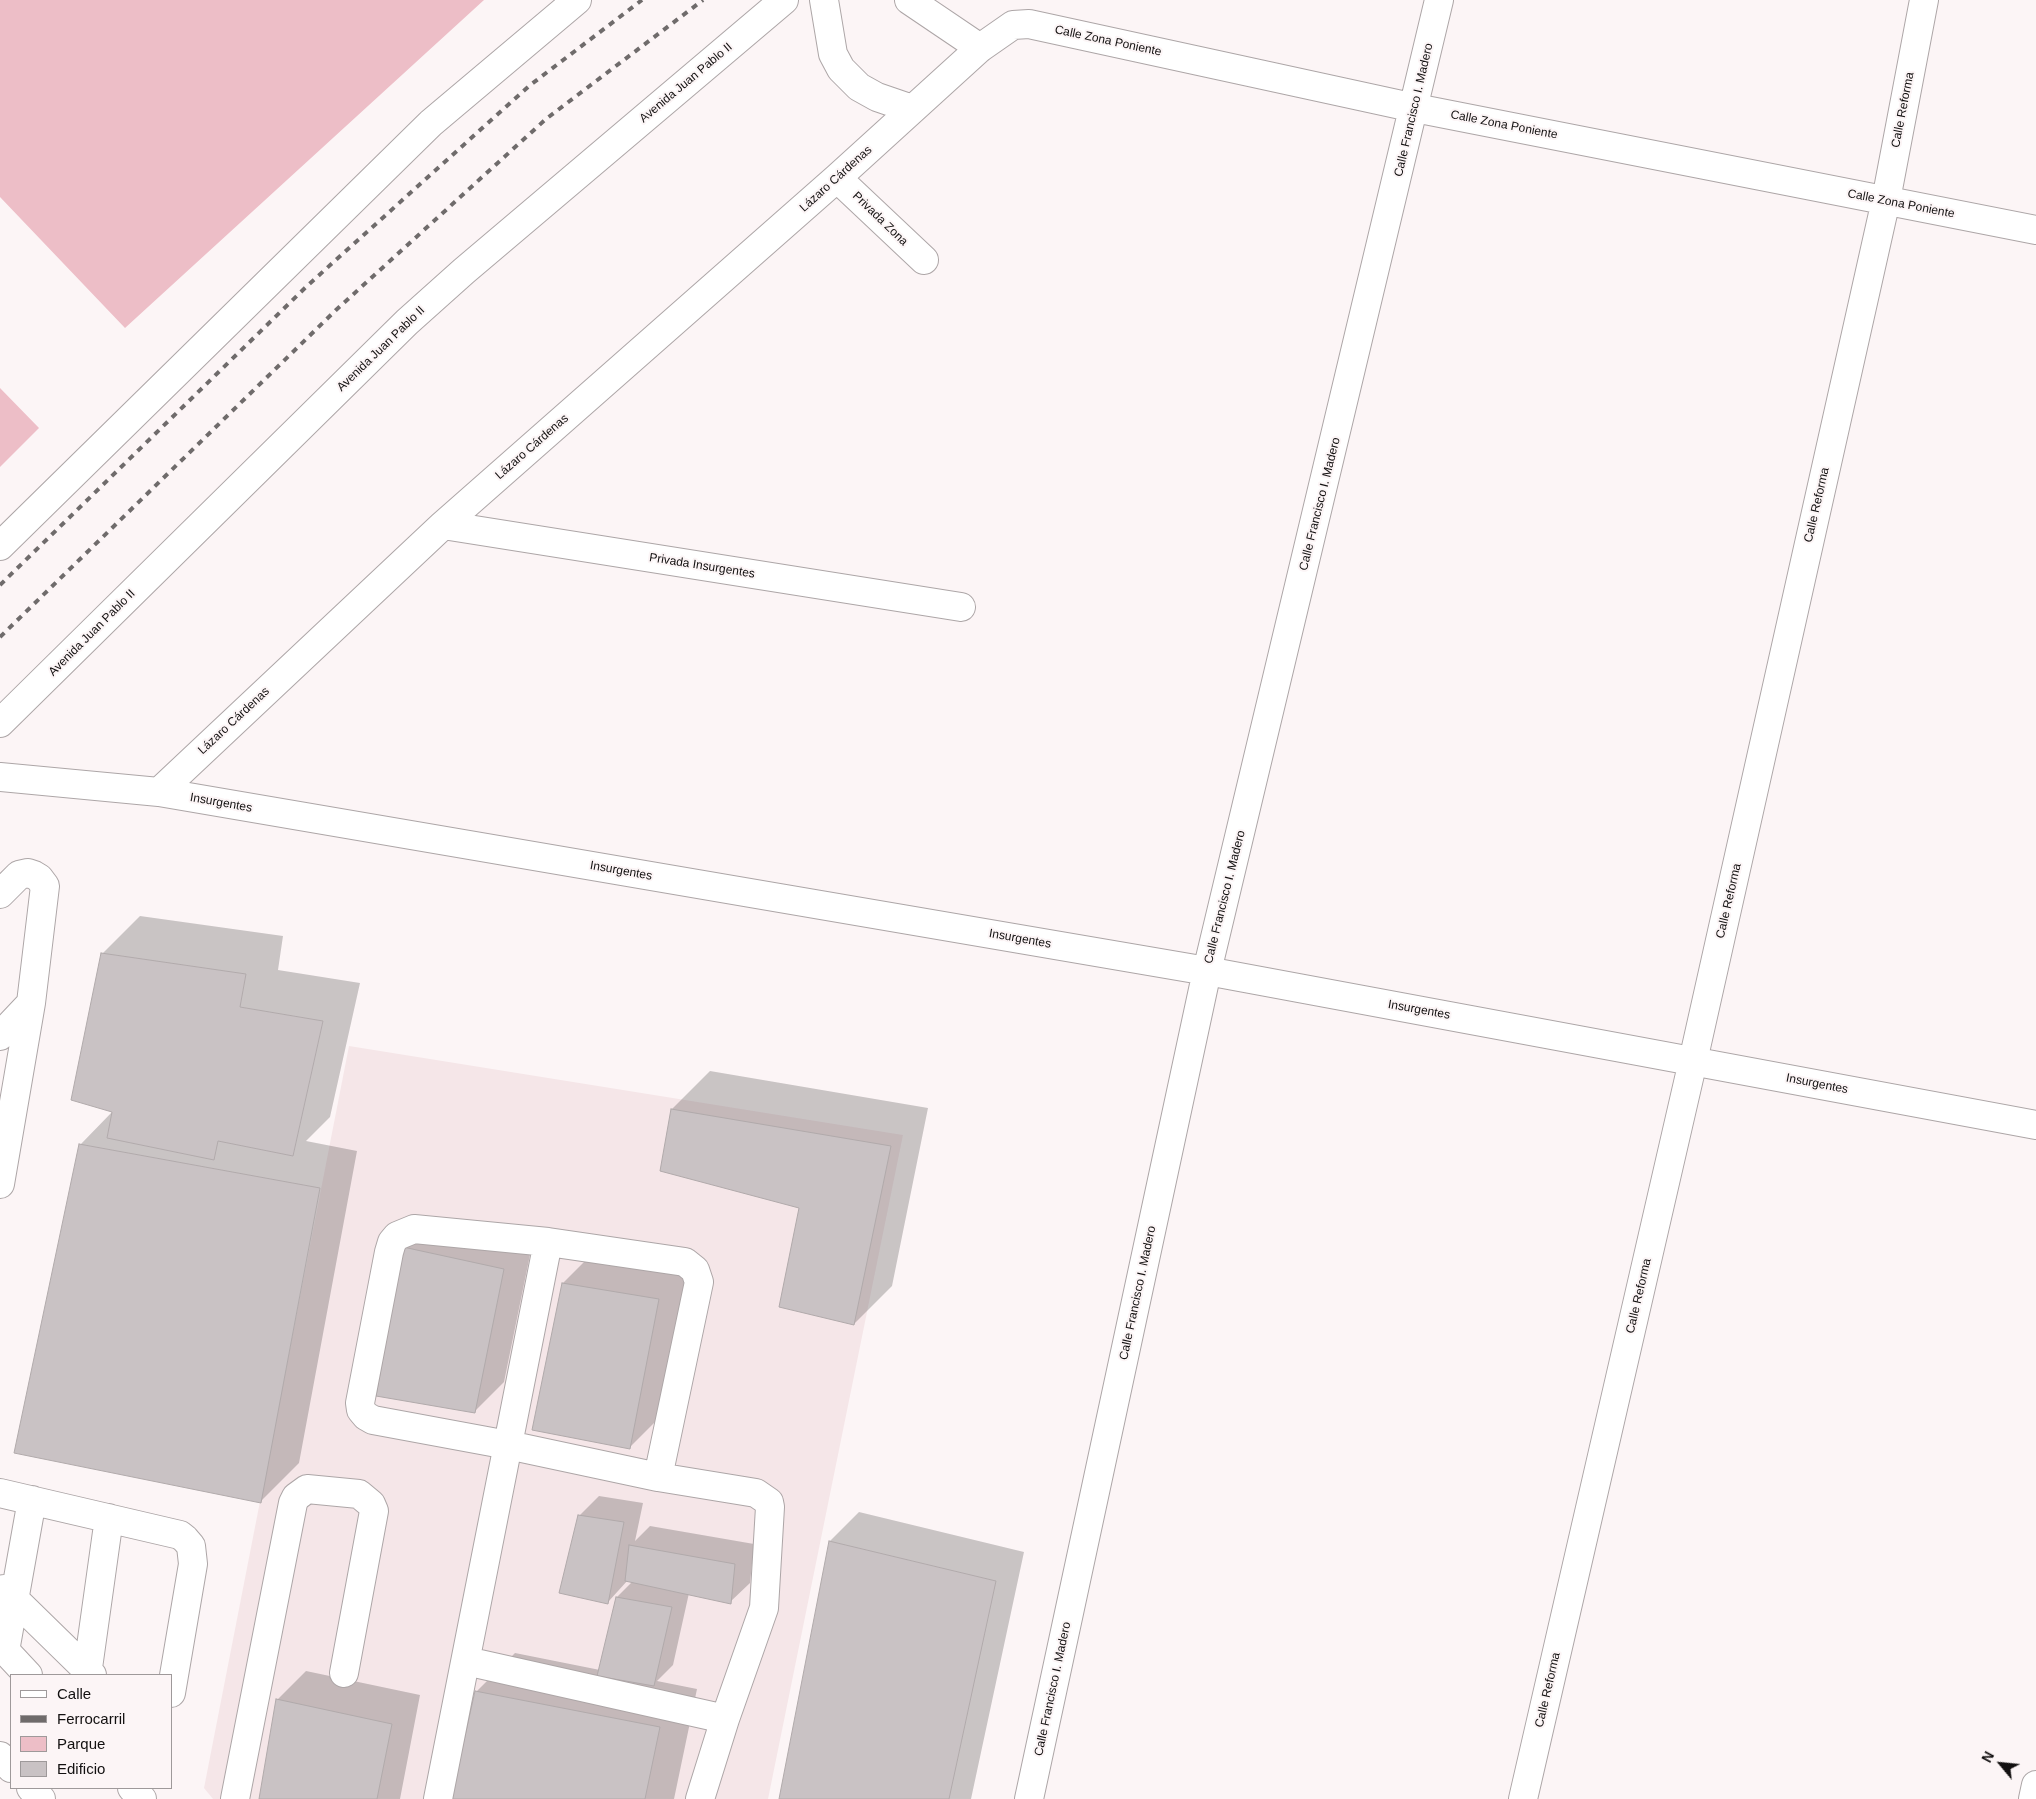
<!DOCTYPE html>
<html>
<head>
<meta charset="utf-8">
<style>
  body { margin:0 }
  #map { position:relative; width:2036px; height:1799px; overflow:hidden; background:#fcf5f6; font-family:Helvetica,sans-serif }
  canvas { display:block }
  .legend { position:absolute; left:10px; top:1674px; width:162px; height:115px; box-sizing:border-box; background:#fcf5f6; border:1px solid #9e999a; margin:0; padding:6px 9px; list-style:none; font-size:15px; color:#121010 }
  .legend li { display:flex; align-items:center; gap:10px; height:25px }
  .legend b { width:25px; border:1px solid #9e999a }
  .north { position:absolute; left:1976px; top:1739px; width:50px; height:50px; -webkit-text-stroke:4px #fcf5f6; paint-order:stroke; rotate:298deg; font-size:14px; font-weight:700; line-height:20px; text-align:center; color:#121010 }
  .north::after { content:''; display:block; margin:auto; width:18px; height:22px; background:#121010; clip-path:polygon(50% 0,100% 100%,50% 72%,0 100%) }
</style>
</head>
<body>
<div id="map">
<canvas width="2036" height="1799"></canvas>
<ul class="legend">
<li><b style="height:6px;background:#fff"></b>Calle</li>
<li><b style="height:6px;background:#6f6b6b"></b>Ferrocarril</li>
<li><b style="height:14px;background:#edbec7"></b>Parque</li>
<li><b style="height:14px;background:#c9c2c4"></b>Edificio</li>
</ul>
<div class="north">N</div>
</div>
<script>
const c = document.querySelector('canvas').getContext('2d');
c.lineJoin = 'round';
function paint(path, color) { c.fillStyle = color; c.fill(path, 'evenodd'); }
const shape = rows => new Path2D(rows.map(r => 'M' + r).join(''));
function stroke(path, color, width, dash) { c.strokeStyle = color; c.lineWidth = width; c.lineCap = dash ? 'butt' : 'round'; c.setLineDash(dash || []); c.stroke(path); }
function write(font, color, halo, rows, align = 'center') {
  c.font = font + ' Helvetica,sans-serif'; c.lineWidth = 4; c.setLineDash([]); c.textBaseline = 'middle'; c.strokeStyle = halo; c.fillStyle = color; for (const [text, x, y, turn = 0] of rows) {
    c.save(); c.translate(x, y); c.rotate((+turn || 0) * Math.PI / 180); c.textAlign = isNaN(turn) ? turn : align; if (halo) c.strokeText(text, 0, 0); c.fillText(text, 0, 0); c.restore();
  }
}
paint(shape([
  [349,1046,903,1135,768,1799,213,1799,204,1788]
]), '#f5e6e8');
paint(shape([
  [0,0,484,0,125,328,0,197],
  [0,388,39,428,0,467]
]), '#edbec7');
paint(shape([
  [140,916,283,936,278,970,360,983,330,1117,306,1141,357,1151,299,1463,261,1501,80,1145,113,1111,102,954],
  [710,1071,928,1108,892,1286,854,1324,800,1207,672,1109],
  [433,1218,533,1240,504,1382,474,1412,404,1247],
  [592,1254,688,1270,658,1419,629,1448,534,1429,563,1283],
  [599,1496,643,1503,635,1541,650,1526,754,1544,750,1583,730,1602,689,1593,673,1665,657,1681,697,1689,674,1799,452,1799,477,1691,515,1653,600,1670,617,1597,633,1581,628,1580,608,1602,579,1516],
  [859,1512,1024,1552,971,1799,781,1799,830,1541],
  [306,1671,420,1695,400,1799,261,1799,277,1700]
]), '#0003');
const building = shape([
  [101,953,246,974,240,1007,323,1021,293,1156,218,1141,214,1160,107,1138,112,1112,71,1100,101,953],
  [671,1109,891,1146,854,1325,779,1307,799,1208,660,1171,671,1109],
  [79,1144,320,1188,261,1503,14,1453,79,1144],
  [403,1247,504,1269,475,1413,376,1396,403,1247],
  [562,1283,659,1299,630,1449,532,1430,562,1283],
  [578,1515,624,1522,608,1604,559,1593,578,1515],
  [829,1541,996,1581,949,1799,779,1799,829,1541],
  [629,1545,735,1564,731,1604,625,1581,629,1545],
  [616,1597,672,1607,654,1686,597,1676,616,1597],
  [475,1691,660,1727,645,1799,451,1799,475,1691],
  [276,1699,392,1724,377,1799,259,1799,276,1699]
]);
paint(building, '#c9c2c4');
stroke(building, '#b1aaab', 1);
const minor = shape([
  [824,0,833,54,841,69,859,87,877,97,912,109],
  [909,0,980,48],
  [837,178,924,260],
  [443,525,961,607],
  [0,546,431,123,577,0],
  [0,723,407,322,464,271,784,0],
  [0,777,159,792,1207,971,2036,1125],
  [159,792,443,525,837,178,980,48,1013,25,1029,24,1415,108,2036,230],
  [0,894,19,875,28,873,34,875,39,878,45,886,31,1003,0,1184],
  [0,1036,31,1003],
  [658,1477,699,1282,695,1270,685,1262,548,1242,414,1229,397,1236,392,1242,389,1252,360,1403,361,1410,366,1416,373,1420,508,1445,658,1477,756,1493,769,1502,770,1507,764,1608,725,1719],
  [0,1493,180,1535,185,1539,191,1546,193,1564,171,1693],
  [4,1589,92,1675],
  [5,1651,32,1500],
  [466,1661,725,1719,700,1799],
  [87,1675,109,1518],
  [235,1799,293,1503,296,1497,307,1489,359,1494,371,1504,374,1511,344,1673],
  [438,1799,548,1242],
  [1029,1799,1207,971,1439,0],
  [1523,1799,1693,1061,1886,200,1924,0],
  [2033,1799,2036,1785]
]);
const highway = shape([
  [0,1645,28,1675],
  [0,1756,11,1768],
  [31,1788,41,1799],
  [132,1788,142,1799]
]);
stroke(minor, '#ada6a7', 30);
stroke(highway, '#ada6a7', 30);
stroke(minor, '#fff', 28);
stroke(highway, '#fff', 28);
stroke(shape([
  [0,585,307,286,529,86,642,0],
  [0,637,336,310,546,119,703,0]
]), '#6f6b6b', 4, [6, 6]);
write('12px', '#121010', '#fcf5f6', [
  ["Calle Zona Poniente",1108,41,12],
  ["Avenida Juan Pablo II",686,83,-40],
  ["Calle Francisco I. Madero",1414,110,-77],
  ["Calle Reforma",1903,110,-79],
  ["Calle Zona Poniente",1504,125,11],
  ["Lázaro Cárdenas",836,179,-42],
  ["Calle Zona Poniente",1901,204,11],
  ["Privada Zona",880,219,44],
  ["Avenida Juan Pablo II",381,349,-44],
  ["Lázaro Cárdenas",532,447,-41],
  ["Calle Francisco I. Madero",1320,504,-76],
  ["Calle Reforma",1817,505,-77],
  ["Privada Insurgentes",702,566,9],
  ["Avenida Juan Pablo II",92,633,-45],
  ["Lázaro Cárdenas",234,721,-43],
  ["Insurgentes",221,803,10],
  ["Insurgentes",621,871,10],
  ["Calle Francisco I. Madero",1225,897,-76],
  ["Calle Reforma",1729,901,-77],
  ["Insurgentes",1020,939,10],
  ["Insurgentes",1419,1010,10],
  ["Insurgentes",1817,1084,11],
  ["Calle Francisco I. Madero",1138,1293,-78],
  ["Calle Reforma",1639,1296,-77],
  ["Calle Francisco I. Madero",1053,1689,-78],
  ["Calle Reforma",1548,1690,-77]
]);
</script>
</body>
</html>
